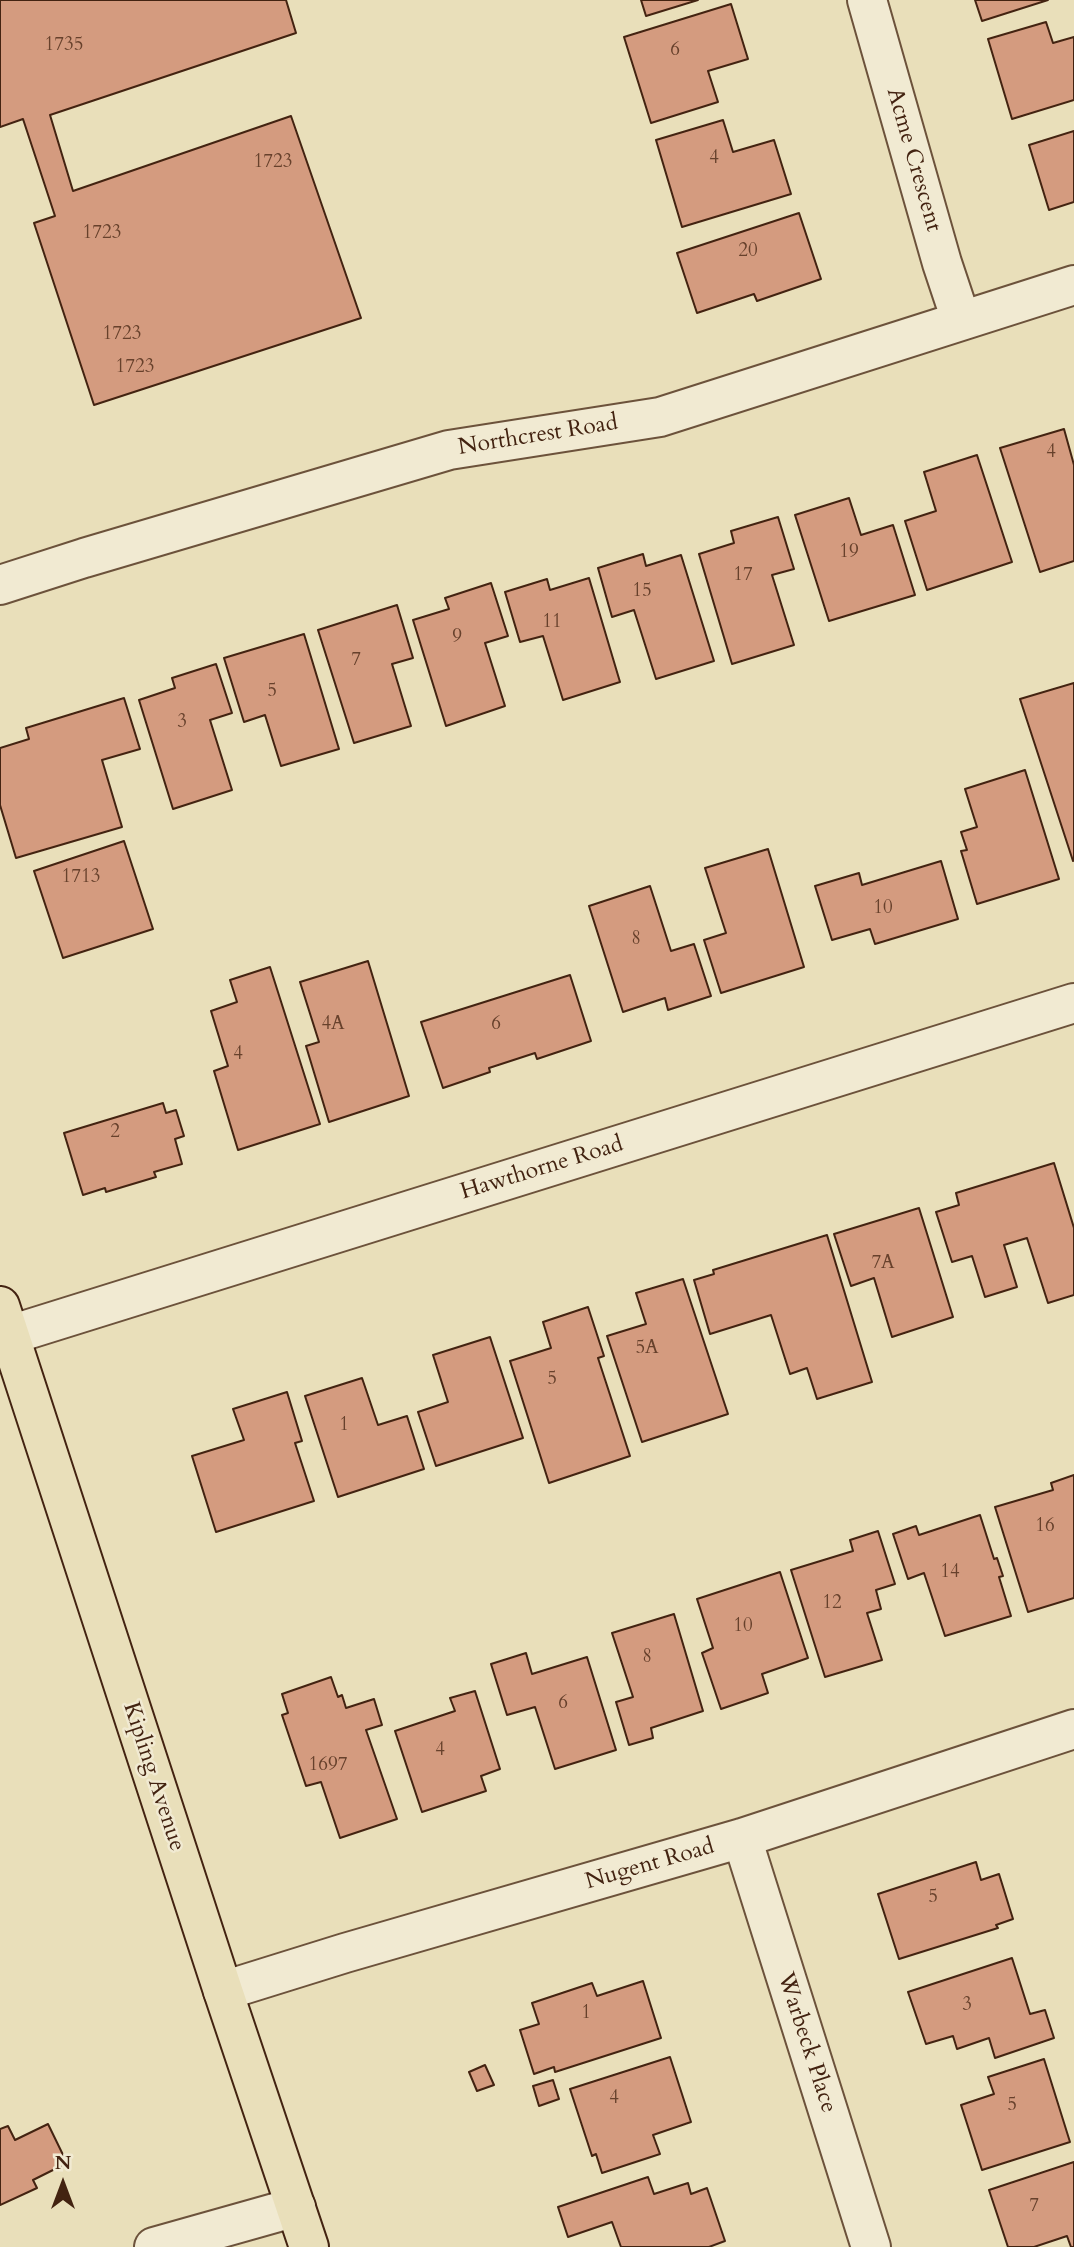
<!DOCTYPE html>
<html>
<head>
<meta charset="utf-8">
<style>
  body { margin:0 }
  #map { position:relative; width:1074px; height:2247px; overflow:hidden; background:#e9dfba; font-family:Cardo,serif }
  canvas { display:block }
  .north { position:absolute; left:28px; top:2149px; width:70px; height:70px; -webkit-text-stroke:5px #f1ead2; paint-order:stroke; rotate:0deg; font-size:19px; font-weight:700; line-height:28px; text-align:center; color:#432311 }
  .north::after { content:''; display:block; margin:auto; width:24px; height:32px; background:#432311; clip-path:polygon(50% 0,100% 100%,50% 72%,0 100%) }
</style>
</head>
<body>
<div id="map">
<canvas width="1074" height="2247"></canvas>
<div class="north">N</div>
</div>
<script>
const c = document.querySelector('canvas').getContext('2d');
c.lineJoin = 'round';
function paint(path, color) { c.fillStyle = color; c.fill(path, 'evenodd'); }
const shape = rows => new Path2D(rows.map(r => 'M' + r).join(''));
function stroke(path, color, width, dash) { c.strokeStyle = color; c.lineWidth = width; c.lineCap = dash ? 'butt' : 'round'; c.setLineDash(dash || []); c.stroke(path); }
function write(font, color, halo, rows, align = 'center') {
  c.font = font + ' Cardo,serif'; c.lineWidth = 5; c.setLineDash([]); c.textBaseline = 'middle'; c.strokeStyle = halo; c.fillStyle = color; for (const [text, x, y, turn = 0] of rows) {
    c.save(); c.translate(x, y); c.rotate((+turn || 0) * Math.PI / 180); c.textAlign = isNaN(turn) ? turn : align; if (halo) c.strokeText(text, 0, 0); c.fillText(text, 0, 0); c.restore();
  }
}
const building = shape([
  [0,0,286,0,296,33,50,115,73,191,291,116,361,318,94,405,34,223,55,216,23,119,0,127,0,0],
  [641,0,698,0,646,16,641,0],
  [975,0,1048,0,982,21,975,0],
  [731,4,748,59,708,71,718,102,651,123,624,37,731,4],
  [1046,22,1053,43,1074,37,1074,100,1012,119,988,39,1046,22],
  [723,120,733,152,774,140,791,194,682,227,656,140,723,120],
  [1074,131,1074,202,1049,210,1029,145,1074,131],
  [799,213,821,279,757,301,754,294,697,313,677,253,799,213],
  [1064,429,1074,465,1074,561,1040,572,1000,448,1064,429],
  [977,455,1012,562,927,590,905,521,936,511,924,472,977,455],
  [849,498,861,535,893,525,915,595,829,621,795,515,849,498],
  [778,517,794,569,772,575,794,645,732,664,699,554,734,543,731,531,778,517],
  [643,554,646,566,681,555,714,661,656,679,634,610,612,617,598,568,643,554],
  [589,578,620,682,563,700,543,636,520,642,505,592,547,579,550,590,589,578],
  [491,583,508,636,485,643,505,706,446,726,413,620,449,609,445,598,491,583],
  [397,605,413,658,392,664,411,726,354,743,318,630,397,605],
  [304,634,339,749,281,766,265,715,244,722,224,658,304,634],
  [216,664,232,713,210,720,232,790,173,809,139,700,175,688,172,678,216,664],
  [1074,683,1074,860,1073,861,1020,699,1074,683],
  [124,698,140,749,102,760,122,827,16,858,0,805,0,748,29,739,26,728,124,698],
  [1025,770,1059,879,977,904,961,851,967,850,961,832,977,827,965,789,1025,770],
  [124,841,153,929,63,958,34,871,124,841],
  [768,849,804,967,721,993,704,940,726,933,705,868,768,849],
  [941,861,958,919,875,944,870,929,832,940,815,886,859,873,862,885,941,861],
  [650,886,671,951,694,944,711,996,668,1010,665,998,623,1012,589,906,650,886],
  [368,961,409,1096,329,1122,306,1046,319,1042,300,982,368,961],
  [270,967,320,1124,238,1150,214,1071,228,1066,211,1011,237,1002,230,980,270,967],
  [570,975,591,1041,537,1059,535,1053,489,1068,490,1072,443,1088,421,1022,570,975],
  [163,1103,166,1113,176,1110,184,1136,175,1139,182,1164,154,1172,156,1177,106,1192,105,1188,83,1195,64,1133,163,1103],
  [1054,1163,1074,1228,1074,1295,1048,1303,1027,1238,1004,1245,1017,1287,985,1297,972,1256,952,1262,936,1212,959,1205,956,1193,1054,1163],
  [919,1208,953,1317,892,1337,874,1278,851,1286,834,1234,919,1208],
  [827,1235,872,1382,817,1399,807,1368,790,1374,771,1315,710,1334,694,1280,714,1274,713,1270,827,1235],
  [683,1279,728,1414,642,1442,607,1336,646,1324,636,1293,683,1279],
  [588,1307,604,1356,598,1358,630,1456,549,1483,510,1361,551,1348,543,1322,588,1307],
  [490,1337,523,1438,436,1466,418,1412,448,1402,433,1355,490,1337],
  [362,1378,378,1425,407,1416,424,1469,338,1497,305,1396,362,1378],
  [287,1392,302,1441,295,1443,314,1501,216,1532,192,1456,244,1440,233,1409,287,1392],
  [1074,1475,1074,1598,1028,1612,995,1507,1053,1490,1051,1483,1074,1475],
  [980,1515,994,1559,997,1558,1003,1576,999,1577,1011,1616,945,1636,924,1573,908,1579,893,1534,916,1526,919,1535,980,1515],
  [878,1531,895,1584,876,1590,881,1609,867,1613,882,1660,825,1677,791,1570,853,1551,850,1540,878,1531],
  [780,1572,808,1658,762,1674,768,1693,721,1709,702,1653,713,1648,697,1599,780,1572],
  [674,1614,703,1711,651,1728,653,1738,629,1745,616,1702,633,1697,612,1633,674,1614],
  [526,1653,532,1674,587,1657,616,1750,555,1769,535,1707,507,1715,491,1664,526,1653],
  [331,1677,338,1697,342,1695,346,1708,374,1699,382,1725,366,1730,397,1819,340,1838,321,1782,306,1786,282,1715,288,1713,282,1694,331,1677],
  [475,1691,500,1769,481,1776,486,1791,422,1812,395,1731,455,1711,450,1698,475,1691],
  [976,1862,981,1880,999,1874,1013,1919,996,1925,998,1928,899,1959,878,1894,976,1862],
  [1012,1958,1030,2014,1045,2010,1054,2038,995,2058,989,2038,957,2049,953,2036,926,2044,908,1992,1012,1958],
  [643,1981,661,2038,555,2072,554,2067,534,2074,520,2030,539,2024,532,2003,592,1983,597,1996,643,1981],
  [670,2057,691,2122,653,2135,660,2154,602,2173,596,2154,592,2156,570,2089,670,2057],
  [1044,2059,1070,2142,982,2170,961,2105,994,2094,988,2077,1044,2059],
  [485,2065,494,2085,477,2091,469,2072,485,2065],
  [553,2080,559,2099,539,2106,533,2086,553,2080],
  [48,2124,67,2163,33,2180,37,2188,0,2205,0,2129,8,2126,15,2140,48,2124],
  [1074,2162,1074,2247,1071,2247,1067,2236,1034,2247,1008,2247,989,2190,1074,2162],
  [648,2177,654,2194,688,2183,691,2194,707,2188,725,2241,709,2247,621,2247,612,2222,568,2237,558,2207,648,2177]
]);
paint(building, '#d49b7f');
stroke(building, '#432311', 2);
const minor = shape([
  [867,0,942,263,961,320],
  [0,585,84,558,449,450,660,417,1074,285],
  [10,1335,1074,1003],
  [742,1838,871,2247],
  [223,1991,345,1953,742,1838,1074,1729],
  [154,2247,296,2207]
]);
const major = shape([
  [0,1306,223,1991,309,2247]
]);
stroke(minor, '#6c523b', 42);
stroke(major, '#432311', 42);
stroke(minor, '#f1ead2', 38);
stroke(major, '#e9dfba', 38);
write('19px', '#67412c', null, [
  ["1735",64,46],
  ["6",675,51],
  ["4",714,159],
  ["1723",273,163],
  ["1723",102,234],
  ["20",748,252],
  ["1723",122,335],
  ["1723",135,368],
  ["4",1051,453],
  ["19",849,553],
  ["17",743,576],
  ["15",642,592],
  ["11",552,623],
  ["9",457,638],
  ["7",356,661],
  ["5",272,692],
  ["3",182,723],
  ["1713",81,878],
  ["10",883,909],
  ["8",636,940],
  ["4A",333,1025],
  ["6",496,1025],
  ["4",238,1055],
  ["2",115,1133],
  ["7A",883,1264],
  ["5A",647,1349],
  ["5",552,1380],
  ["1",344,1426],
  ["16",1045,1527],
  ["14",950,1573],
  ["12",832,1604],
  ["10",743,1627],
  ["8",647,1658],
  ["6",563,1704],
  ["4",440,1751],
  ["1697",328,1766],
  ["5",933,1898],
  ["3",967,2006],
  ["1",586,2014],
  ["4",614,2099],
  ["5",1012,2106],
  ["7",1034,2207]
]);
write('23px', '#432311', '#f1ead2', [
  ["Acme Crescent",913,160,74],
  ["Northcrest Road",538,436,-9],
  ["Hawthorne Road",542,1169,-17],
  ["Kipling Avenue",153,1777,72],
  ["Nugent Road",650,1865,-16],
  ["Warbeck Place",806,2043,72]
]);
</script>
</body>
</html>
